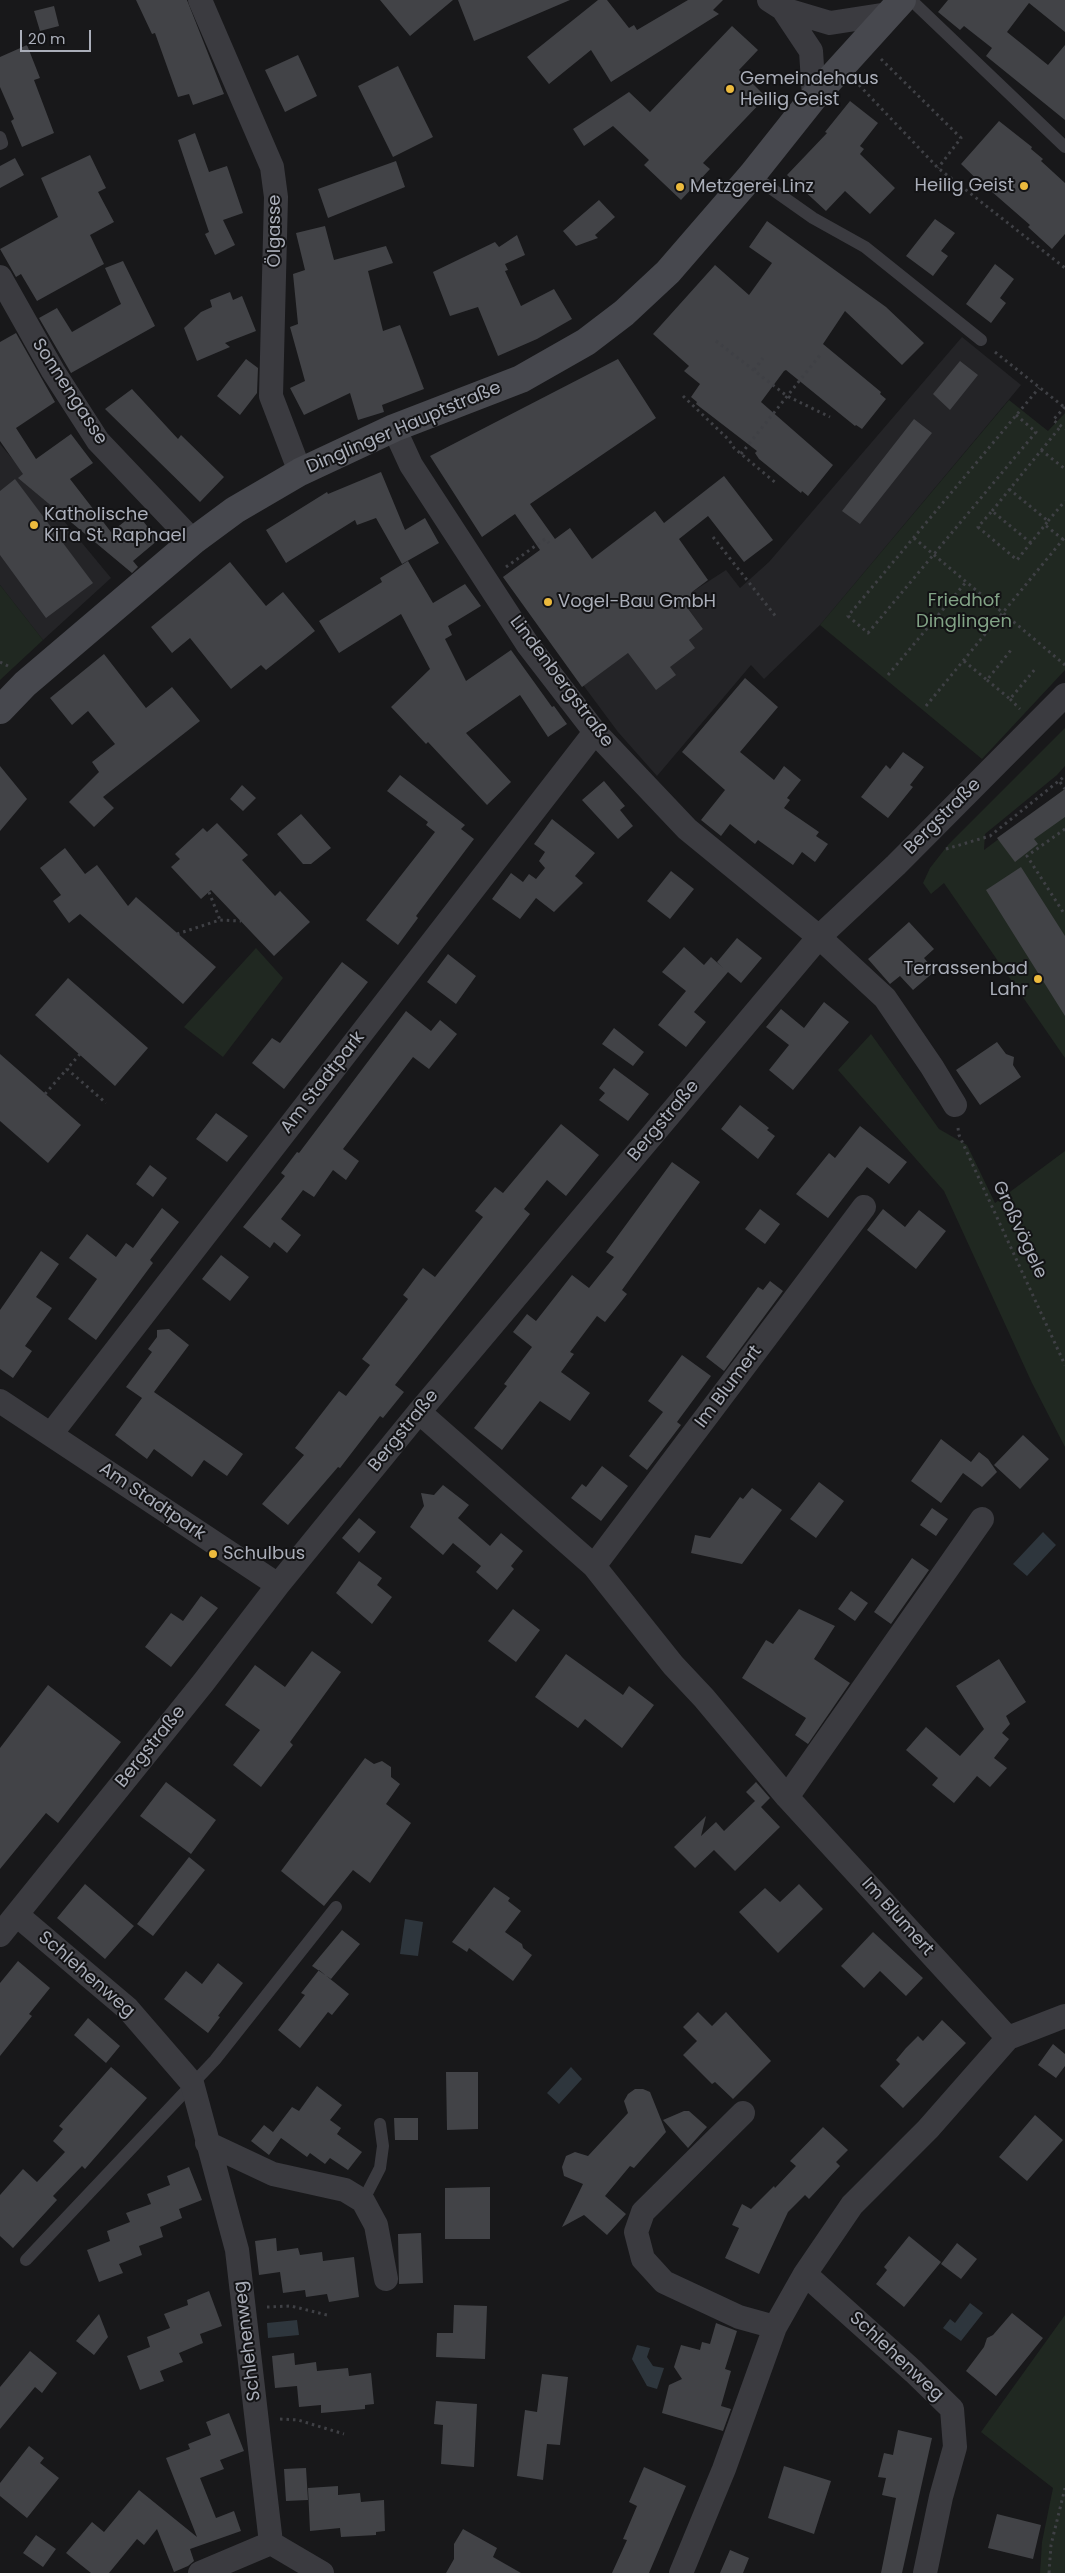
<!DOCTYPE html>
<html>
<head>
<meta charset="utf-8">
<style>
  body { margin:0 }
  #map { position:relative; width:1065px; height:2573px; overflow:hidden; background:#18181a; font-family:Poppins,sans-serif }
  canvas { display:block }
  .scale { position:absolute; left:20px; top:30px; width:71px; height:22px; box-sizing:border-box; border:2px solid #aaaeb9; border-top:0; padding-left:6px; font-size:15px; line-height:18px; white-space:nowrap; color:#aaaeb9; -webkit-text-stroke:4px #131315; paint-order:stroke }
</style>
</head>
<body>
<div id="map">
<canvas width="1065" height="2573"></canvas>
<div class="scale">20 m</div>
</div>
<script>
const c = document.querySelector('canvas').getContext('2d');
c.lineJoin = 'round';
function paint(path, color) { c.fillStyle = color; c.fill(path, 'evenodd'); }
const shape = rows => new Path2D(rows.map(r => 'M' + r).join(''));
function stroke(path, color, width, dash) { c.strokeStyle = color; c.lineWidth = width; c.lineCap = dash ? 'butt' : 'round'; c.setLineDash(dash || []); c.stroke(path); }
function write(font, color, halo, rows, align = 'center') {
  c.font = font + ' Poppins,sans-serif'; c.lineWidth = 4; c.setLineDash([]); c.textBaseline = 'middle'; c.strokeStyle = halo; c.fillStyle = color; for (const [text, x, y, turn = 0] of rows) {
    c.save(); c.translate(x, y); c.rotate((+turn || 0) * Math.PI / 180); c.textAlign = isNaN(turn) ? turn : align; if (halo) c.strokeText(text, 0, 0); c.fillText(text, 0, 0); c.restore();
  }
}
paint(shape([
  [962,337,1021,385,820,625,764,679,751,665,657,776,618,732,503,577,570,528,610,584,689,640,703,629,686,606,697,598,692,592,726,570,740,588,769,562],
  [0,444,111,578,43,640,0,585]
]), '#242427');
paint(shape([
  [1009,400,1048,431,1065,413,1065,670,982,759,820,625],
  [0,585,43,640,0,680],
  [1065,728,1065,766,1057,775,985,834,984,850,1065,789,1065,1058,944,883,931,894,923,883,930,868,948,845],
  [256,948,283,978,223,1057,184,1027],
  [871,1034,939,1129,967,1145,995,1203,1065,1151,1065,1447,1032,1383,944,1191,838,1070],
  [1065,2315,1065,2573,1040,2573,1042,2542,1053,2488,981,2432]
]), '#202821');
paint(shape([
  [1043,1532,1056,1545,1027,1576,1013,1564],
  [405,1919,423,1922,418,1956,400,1954],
  [571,2067,582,2079,559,2104,547,2093],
  [970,2303,983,2313,961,2341,943,2328,950,2319,955,2323],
  [297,2320,299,2335,268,2338,267,2323],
  [637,2345,650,2348,647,2357,653,2366,664,2368,657,2389,647,2386,632,2359]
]), '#2e363d');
paint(shape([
  [136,0,187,0,224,94,193,105,189,94,178,97,155,33,152,34],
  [380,0,453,0,410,36],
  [458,0,570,0,474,41],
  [598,0,607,0,629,28,634,25,637,30,688,0,723,0,713,10,719,14,611,82,591,50,549,84,527,57],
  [948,0,1065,0,1065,32,1029,3,1007,32,1048,65,1065,45,1065,120,986,56,992,48,964,26,960,30,938,12],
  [54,6,59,26,40,31,34,11],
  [732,26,758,50,739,70,766,97,703,163,710,169,681,200,644,165,649,160,613,126,584,146,573,129,629,92,650,112],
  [27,45,40,78,34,80,54,133,22,147,11,121,14,119,0,87,0,57],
  [298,55,317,96,285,112,265,70],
  [398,66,433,137,393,157,358,86],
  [850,101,878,123,860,146,864,149,860,154,895,188,870,214,845,191,826,211,787,175,827,133,825,132],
  [999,121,1032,147,1031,149,1043,159,1041,161,1065,183,1065,234,1052,249,1028,227,1030,225,991,191,990,192,961,164],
  [195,133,209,172,227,166,243,213,223,220,235,245,215,255,205,234,209,232,178,140],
  [90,155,106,188,98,192,114,222,90,235,104,264,37,301,21,274,16,277,0,249,58,217,41,178],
  [15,158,24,175,0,188,0,166],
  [396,161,405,187,328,218,318,189],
  [599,200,615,217,595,235,598,238,576,246,563,231],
  [935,219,955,233,941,251,948,256,933,276,906,256],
  [767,221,886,307,924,343,902,365,845,311,823,344,881,392,880,394,886,399,862,429,856,425,855,426,786,370,784,371,761,402,833,465,808,496,802,491,801,493,759,459,755,453,757,451,696,404,697,402,691,397,700,384,684,371,689,366,653,334,715,265,749,295,772,263,749,247],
  [325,226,334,260,386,246,393,263,368,271,383,331,400,325,424,389,382,405,384,412,358,420,350,393,304,415,290,388,305,381,290,327,298,324,293,274,305,270,296,233],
  [517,235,525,255,505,264,508,270,505,271,521,306,554,289,572,319,537,339,498,356,478,307,450,316,433,272,495,242,499,247],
  [123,261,155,326,71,373,39,318,57,308,72,332,121,304,105,268],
  [995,264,1014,279,1000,298,1006,303,991,323,966,304],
  [230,292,233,300,242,296,256,331,225,343,230,347,197,361,184,328,201,312,212,307,210,300],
  [16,333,55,402,16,428,36,459,71,434,93,463,70,479,111,532,141,509,148,515,143,521,158,540,133,561,138,567,132,573,18,478,23,474,0,441,0,342],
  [246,359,258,368,257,393,240,415,217,396],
  [618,359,656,418,530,504,555,539,570,528,592,559,655,511,664,523,724,476,773,540,744,562,708,516,679,539,708,580,692,592,697,598,686,606,703,629,689,640,695,648,670,667,676,675,656,690,628,653,582,687,503,577,540,550,515,514,482,537,430,456],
  [960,361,978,375,950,410,933,394],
  [132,389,178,439,181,435,224,477,200,502,105,409],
  [914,419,932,433,860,524,842,511],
  [381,472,405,530,425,518,439,543,402,564,376,518,357,525,355,520,286,563,266,530,327,492,328,494],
  [15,479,93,583,46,618,0,555,0,491],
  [408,561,433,603,465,584,481,606,448,626,452,635,445,639,466,681,511,650,552,707,554,706,567,724,548,737,520,695,466,733,511,782,487,805,428,742,426,744,391,707,430,669,401,614,339,653,319,621,382,582,380,578],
  [230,562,266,606,283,592,315,631,266,670,261,665,231,689,190,638,172,653,151,627],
  [104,654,146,708,172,687,200,721,103,797,114,808,94,827,69,802,99,772,92,762,115,744,88,711,72,725,50,698],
  [745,678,778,707,740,752,774,780,784,766,801,780,787,798,790,800,784,808,819,832,816,836,828,844,815,862,802,852,793,865,758,840,755,844,730,824,721,836,701,820,725,790,682,752],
  [903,752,924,767,910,785,913,787,888,818,861,797,886,765,890,769],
  [0,766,27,799,0,831],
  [400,775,465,825,461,829,474,839,416,916,418,918,398,945,366,920,435,832,426,825,428,822,387,791],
  [604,781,625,806,620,810,633,826,618,839,582,800],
  [242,785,256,798,243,811,230,799],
  [1065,789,1065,817,1034,839,1038,844,1015,862,997,838],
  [301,814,331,848,311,864,303,864,277,834],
  [552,819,595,853,575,876,583,883,554,912,536,898,520,919,492,899,511,873,523,882,529,874,536,879,545,868,539,861,545,852,534,844],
  [217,823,248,855,242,860,275,896,280,891,310,922,274,956,211,890,201,899,171,867,180,859,175,854,203,828,207,832],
  [65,848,85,874,97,865,128,906,136,897,216,967,183,1004,80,914,69,923,53,901,61,895,40,868],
  [1021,867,1065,936,1065,1016,986,890],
  [671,871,694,889,670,919,647,901],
  [909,922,934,949,924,958,935,971,913,990,900,976,890,984,868,959],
  [737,938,762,958,741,983,728,972,694,1012,706,1022,686,1047,658,1025,686,991,662,972,684,947,704,965,711,957,723,968,717,962],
  [448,954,476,976,456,1004,427,982],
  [342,962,368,982,284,1089,252,1063,272,1038,280,1043],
  [68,978,148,1048,115,1086,35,1015],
  [824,1002,849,1022,793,1090,769,1070,789,1045,766,1027,781,1009,804,1028],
  [406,1011,431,1031,440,1020,457,1034,429,1069,413,1057,343,1149,359,1161,346,1180,333,1170,314,1197,303,1190,281,1219,301,1235,287,1253,274,1242,270,1248,243,1227,285,1176,281,1173,297,1152,299,1153],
  [614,1028,644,1052,633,1066,602,1044],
  [997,1042,1006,1054,1014,1057,1013,1065,1021,1077,980,1105,956,1070],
  [0,1054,81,1125,48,1163,0,1121],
  [614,1068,649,1094,628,1121,599,1100,605,1093,599,1088],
  [740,1105,769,1128,767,1130,775,1136,758,1159,721,1129],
  [216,1113,248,1136,227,1162,196,1139],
  [561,1124,599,1155,566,1196,547,1180,524,1209,530,1214,395,1385,404,1392,383,1418,380,1416,340,1468,338,1467,288,1525,262,1504,304,1455,295,1448,339,1391,346,1396,370,1365,362,1359,408,1299,403,1295,423,1268,435,1277,483,1217,475,1211,495,1187,503,1193],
  [860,1126,907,1162,889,1184,867,1167,828,1218,796,1194,829,1153,835,1158],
  [672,1162,700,1182,622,1290,627,1294,605,1322,597,1316,570,1352,574,1354,561,1372,590,1393,570,1421,540,1401,502,1450,474,1428,507,1386,504,1384,532,1347,513,1332,527,1314,536,1321,572,1275,589,1288,614,1257,606,1252],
  [150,1165,167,1178,153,1197,136,1184],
  [162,1208,179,1222,150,1260,153,1263,96,1340,68,1319,97,1279,69,1258,87,1234,116,1257,126,1243,133,1248],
  [760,1209,780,1224,765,1244,745,1229],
  [883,1209,905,1227,919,1210,946,1231,916,1269,867,1230],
  [41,1251,59,1264,36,1297,52,1308,25,1346,32,1351,13,1378,0,1369,0,1310],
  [221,1255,249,1277,230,1301,202,1279],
  [770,1281,783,1291,724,1371,706,1357,758,1287,763,1290],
  [169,1329,189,1345,154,1392,243,1454,227,1476,204,1460,192,1477,154,1449,147,1459,115,1435,142,1398,126,1387,152,1352,148,1349,157,1337,157,1330],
  [682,1355,711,1376,677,1422,681,1425,647,1470,629,1456,663,1412,648,1401],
  [1023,1435,1049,1459,1020,1489,994,1465],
  [941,1439,971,1462,979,1452,988,1459,997,1472,982,1487,963,1473,941,1503,911,1481],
  [602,1466,628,1486,601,1521,571,1498,582,1484,586,1487],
  [819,1482,844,1501,816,1538,790,1519],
  [443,1485,469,1505,458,1518,490,1546,501,1533,523,1551,511,1566,514,1569,497,1590,476,1572,481,1566,453,1543,443,1555,410,1527,424,1506,421,1493,434,1495],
  [752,1488,782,1510,742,1564,691,1553,695,1535,710,1538,740,1497,743,1499],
  [932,1508,948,1519,936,1536,920,1525],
  [359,1518,376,1532,359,1553,342,1538],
  [912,1558,929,1570,891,1624,874,1612],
  [359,1561,382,1578,377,1585,392,1597,372,1624,336,1593],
  [851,1591,868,1603,855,1621,838,1609],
  [201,1596,218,1608,171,1667,145,1647,171,1613,183,1621],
  [513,1609,540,1630,516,1662,488,1641],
  [799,1609,835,1626,814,1659,850,1683,808,1744,795,1735,806,1718,742,1678,766,1640,773,1644],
  [312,1651,341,1672,290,1742,293,1745,261,1787,233,1765,260,1730,225,1705,255,1665,285,1687],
  [566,1654,623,1695,629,1686,654,1705,622,1748,585,1719,578,1728,535,1697],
  [999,1659,1026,1702,1006,1716,1010,1724,1002,1733,1009,1739,994,1758,1007,1768,990,1787,977,1776,954,1803,932,1785,938,1778,906,1750,926,1727,960,1756,984,1729,956,1686],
  [48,1685,121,1742,58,1823,46,1813,0,1869,0,1748],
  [365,1758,374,1764,382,1761,391,1767,391,1777,400,1784,386,1804,411,1823,370,1883,353,1870,324,1906,281,1871],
  [166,1782,216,1820,191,1854,140,1816],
  [756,1782,770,1798,761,1807,780,1827,735,1871,714,1850,695,1868,674,1847,706,1816,701,1836,716,1822,724,1831,755,1801,746,1792],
  [189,1857,205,1870,153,1936,137,1924],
  [85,1884,134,1926,105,1959,57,1918],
  [799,1884,823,1909,778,1953,739,1912,765,1888,780,1902],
  [494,1887,510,1898,508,1901,521,1911,505,1932,522,1944,523,1948,532,1955,513,1981,469,1948,467,1952,452,1942],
  [342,1930,360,1944,331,1979,312,1966],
  [873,1932,923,1978,906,1996,880,1971,864,1988,841,1966],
  [18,1961,50,1988,29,2014,32,2016,0,2056,0,1983],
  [218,1963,243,1983,218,2016,220,2017,208,2033,164,1999,186,1971,202,1984],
  [319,1970,349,1994,332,2015,328,2012,300,2048,278,2030,305,1995,301,1993],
  [698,2012,712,2026,726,2012,771,2061,733,2099,715,2082,712,2084,683,2055,697,2041,683,2027],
  [88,2018,120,2046,106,2063,74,2035],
  [942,2020,966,2043,903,2108,880,2086,900,2064,896,2060,906,2048,918,2036,923,2041],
  [1053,2044,1065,2054,1065,2066,1056,2078,1038,2065],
  [111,2067,147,2098,85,2169,82,2166,53,2196,57,2200,13,2248,0,2236,0,2195,23,2169,37,2182,65,2152,53,2141,63,2129,59,2126],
  [446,2072,478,2072,478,2129,447,2130],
  [317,2086,342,2105,330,2120,341,2128,337,2134,362,2152,348,2170,330,2158,325,2164,310,2153,307,2157,281,2138,269,2155,251,2141,264,2125,273,2132,292,2107,299,2111],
  [635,2089,643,2089,650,2092,666,2132,634,2168,630,2166,605,2196,626,2214,607,2235,584,2215,562,2227,583,2184,564,2176,562,2167,566,2156,575,2152,588,2156,628,2113,624,2101,628,2094],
  [684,2111,689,2111,707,2127,688,2148,663,2120],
  [1035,2115,1063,2140,1027,2181,999,2157],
  [394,2118,418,2118,418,2140,395,2140],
  [823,2127,848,2150,836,2162,840,2166,809,2199,805,2195,788,2212,759,2274,725,2258,739,2228,732,2225,742,2204,751,2209,774,2186,775,2188,796,2166,790,2161],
  [189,2167,202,2200,179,2209,182,2218,160,2227,163,2237,139,2246,142,2255,119,2264,123,2273,99,2282,87,2250,110,2241,107,2231,130,2222,126,2213,151,2204,147,2194,170,2185,167,2176],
  [490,2187,490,2239,445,2239,445,2188],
  [421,2233,423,2283,399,2284,398,2234],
  [909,2236,941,2262,904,2307,876,2284,887,2270,884,2267],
  [276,2238,277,2251,298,2248,300,2255,322,2252,323,2261,354,2257,359,2297,329,2302,327,2294,306,2297,305,2290,283,2293,280,2272,259,2275,255,2241],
  [957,2243,977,2259,961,2279,941,2264],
  [209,2291,222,2326,200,2334,203,2343,179,2353,183,2362,160,2371,164,2381,140,2390,127,2356,150,2347,147,2337,170,2328,164,2314,188,2305,187,2300],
  [454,2305,487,2306,485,2359,436,2357,437,2333,453,2333],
  [1012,2313,1043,2338,996,2396,966,2371,984,2347,987,2338,993,2335],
  [99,2314,108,2337,94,2355,76,2341],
  [716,2323,737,2331,725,2369,731,2371,721,2406,731,2409,723,2431,662,2413,669,2385,682,2379,674,2367,681,2345,700,2350,702,2342,710,2344],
  [30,2351,57,2373,42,2393,35,2387,0,2429,0,2387],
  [294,2353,295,2365,316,2362,317,2371,348,2368,349,2376,371,2373,374,2404,365,2405,365,2409,321,2413,321,2405,299,2407,297,2386,275,2388,272,2356],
  [542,2374,568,2377,560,2445,547,2444,543,2480,517,2476,525,2410,537,2412],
  [436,2401,477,2404,474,2467,441,2464,443,2425,434,2424],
  [229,2413,244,2451,220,2460,224,2469,200,2478,216,2518,234,2511,241,2531,190,2549,194,2561,188,2566,174,2572,157,2529,144,2545,137,2539,109,2573,91,2573,66,2553,92,2522,104,2532,139,2490,197,2537,166,2458,190,2449,188,2444,211,2435,206,2422],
  [898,2430,932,2438,902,2573,881,2573,896,2498,882,2495,886,2478,878,2477,884,2453,893,2455],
  [29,2446,44,2458,40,2463,59,2478,27,2518,0,2496,0,2483],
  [784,2466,831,2481,814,2534,768,2518],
  [644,2467,686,2486,649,2573,612,2573,627,2540,623,2539,637,2506,629,2502],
  [306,2468,308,2500,286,2501,284,2469],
  [338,2486,338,2495,360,2493,361,2502,384,2500,385,2531,376,2532,376,2535,341,2537,340,2528,310,2531,308,2488],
  [997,2514,1041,2525,1033,2559,988,2548],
  [463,2529,497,2548,493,2557,521,2573,446,2573,454,2559,454,2544],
  [36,2535,56,2549,43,2567,23,2553],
  [730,2550,749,2558,743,2573,720,2573]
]), '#424347');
stroke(shape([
  [881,59,961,138,938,168],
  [859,85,938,168,1065,268],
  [716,341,787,396,830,417],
  [995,352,1064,407],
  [754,370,763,358],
  [683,396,729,440,734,448,777,484],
  [1065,407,1053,420,1065,429],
  [1016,415,1036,432,868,633,848,616,1039,388],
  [1041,450,1065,469],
  [741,454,820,355],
  [1009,489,1048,521,1045,525],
  [992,511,1061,426],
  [1048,521,1065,501],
  [713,537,777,618],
  [914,538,1065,665],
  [1031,543,992,511,978,527,1017,560,1045,525,1065,541],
  [506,567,545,539,549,543],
  [964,661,987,680,1011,650],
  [0,662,8,666],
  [888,675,966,582],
  [987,680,1010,699,1036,668],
  [1010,699,1020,709],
  [926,706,1065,537],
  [1060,782,1065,789],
  [1065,829,1027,856,1065,915],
  [946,849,990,836,1065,776],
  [209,892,220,920],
  [177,934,220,920,241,921],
  [80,1054,67,1069,106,1103],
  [45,1094,67,1069],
  [958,1128,959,1135,1065,1365],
  [267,2307,291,2306,327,2315],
  [280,2419,298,2420,344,2434],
  [1049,2573,1051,2545,1065,2488]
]), '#3f4045', 3, [2.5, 4]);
stroke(shape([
  [911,0,1065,147],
  [0,137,2,143,0,144],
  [752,175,813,218,865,247,981,340],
  [363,2201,380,2168,383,2146,380,2124],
  [26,2260,215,2060,336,1907]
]), '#3b3b40', 12);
stroke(shape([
  [200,0,272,167,276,197,271,396,300,472],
  [769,0,783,9,830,23,888,14],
  [783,9,811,51,814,97],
  [0,277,53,371,98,441,193,541],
  [394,428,411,465,528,645,595,732,687,829,819,937,885,998,932,1067,955,1105],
  [0,1401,278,1585],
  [419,1412,594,1566,673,1665,704,1698,787,1797,1008,2038,1065,2016],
  [51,1434,595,732],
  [594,1566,864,1207],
  [787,1797,982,1519],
  [17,1915,128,2009,192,2083,237,2250,271,2543,322,2573],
  [0,1935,203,1683,278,1585,419,1412,819,937,896,865,1065,695],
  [743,2113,643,2212,636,2232,643,2259,664,2282,739,2317,775,2327],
  [207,2143,273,2174,345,2190,363,2201,376,2225,386,2279],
  [805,2274,914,2372,952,2409,955,2447,941,2497,925,2573],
  [200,2573,271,2543],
  [681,2573,724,2469,775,2327,805,2274,852,2205,928,2129,1008,2038]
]), '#3b3b40', 24);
stroke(shape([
  [0,710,25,684,193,541,235,510,300,472,394,428,521,379,586,342,624,313,668,272,752,175,814,97,902,0]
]), '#47484e', 28);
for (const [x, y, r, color] of [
  [730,89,5,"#ecba3d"],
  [1024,186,5,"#ecba3d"],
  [680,187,5,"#ecba3d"],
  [34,525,5,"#ecba3d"],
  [548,602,5,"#ecba3d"],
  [1038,979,5,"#ecba3d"],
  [213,1554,5,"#ecba3d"]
]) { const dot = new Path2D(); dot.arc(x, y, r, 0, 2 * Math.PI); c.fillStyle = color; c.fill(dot); stroke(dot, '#131315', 2); }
write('18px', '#aaaeb9', '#131315', [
  ["Gemeindehaus",740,79],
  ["Heilig Geist",740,100],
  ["Heilig Geist",1014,186,"right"],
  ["Metzgerei Linz",690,187],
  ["Katholische",44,515],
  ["KiTa St. Raphael",44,536],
  ["Vogel-Bau GmbH",558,602],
  ["Terrassenbad",1028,969,"right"],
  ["Lahr",1028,990,"right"],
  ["Schulbus",223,1554]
], 'left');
write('18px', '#aaaeb9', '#131315', [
  ["Ölgasse",275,231,-90],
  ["Sonnengasse",69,392,57],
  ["Dinglinger Hauptstraße",404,428,-23],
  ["Lindenbergstraße",561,682,53],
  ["Bergstraße",943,817,-45],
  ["Am Stadtpark",323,1083,-52],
  ["Bergstraße",664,1121,-50],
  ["Großvögele",1019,1230,65],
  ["Im Blumert",729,1387,-53],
  ["Bergstraße",404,1431,-51],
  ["Am Stadtpark",152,1502,34],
  ["Bergstraße",151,1747,-51],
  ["Im Blumert",897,1917,48],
  ["Schlehenweg",86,1975,41],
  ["Schlehenweg",248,2341,-97],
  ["Schlehenweg",896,2357,43]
]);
write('18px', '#82a386', '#131315', [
  ["Friedhof",964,601],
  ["Dinglingen",964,622]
]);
</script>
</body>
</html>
